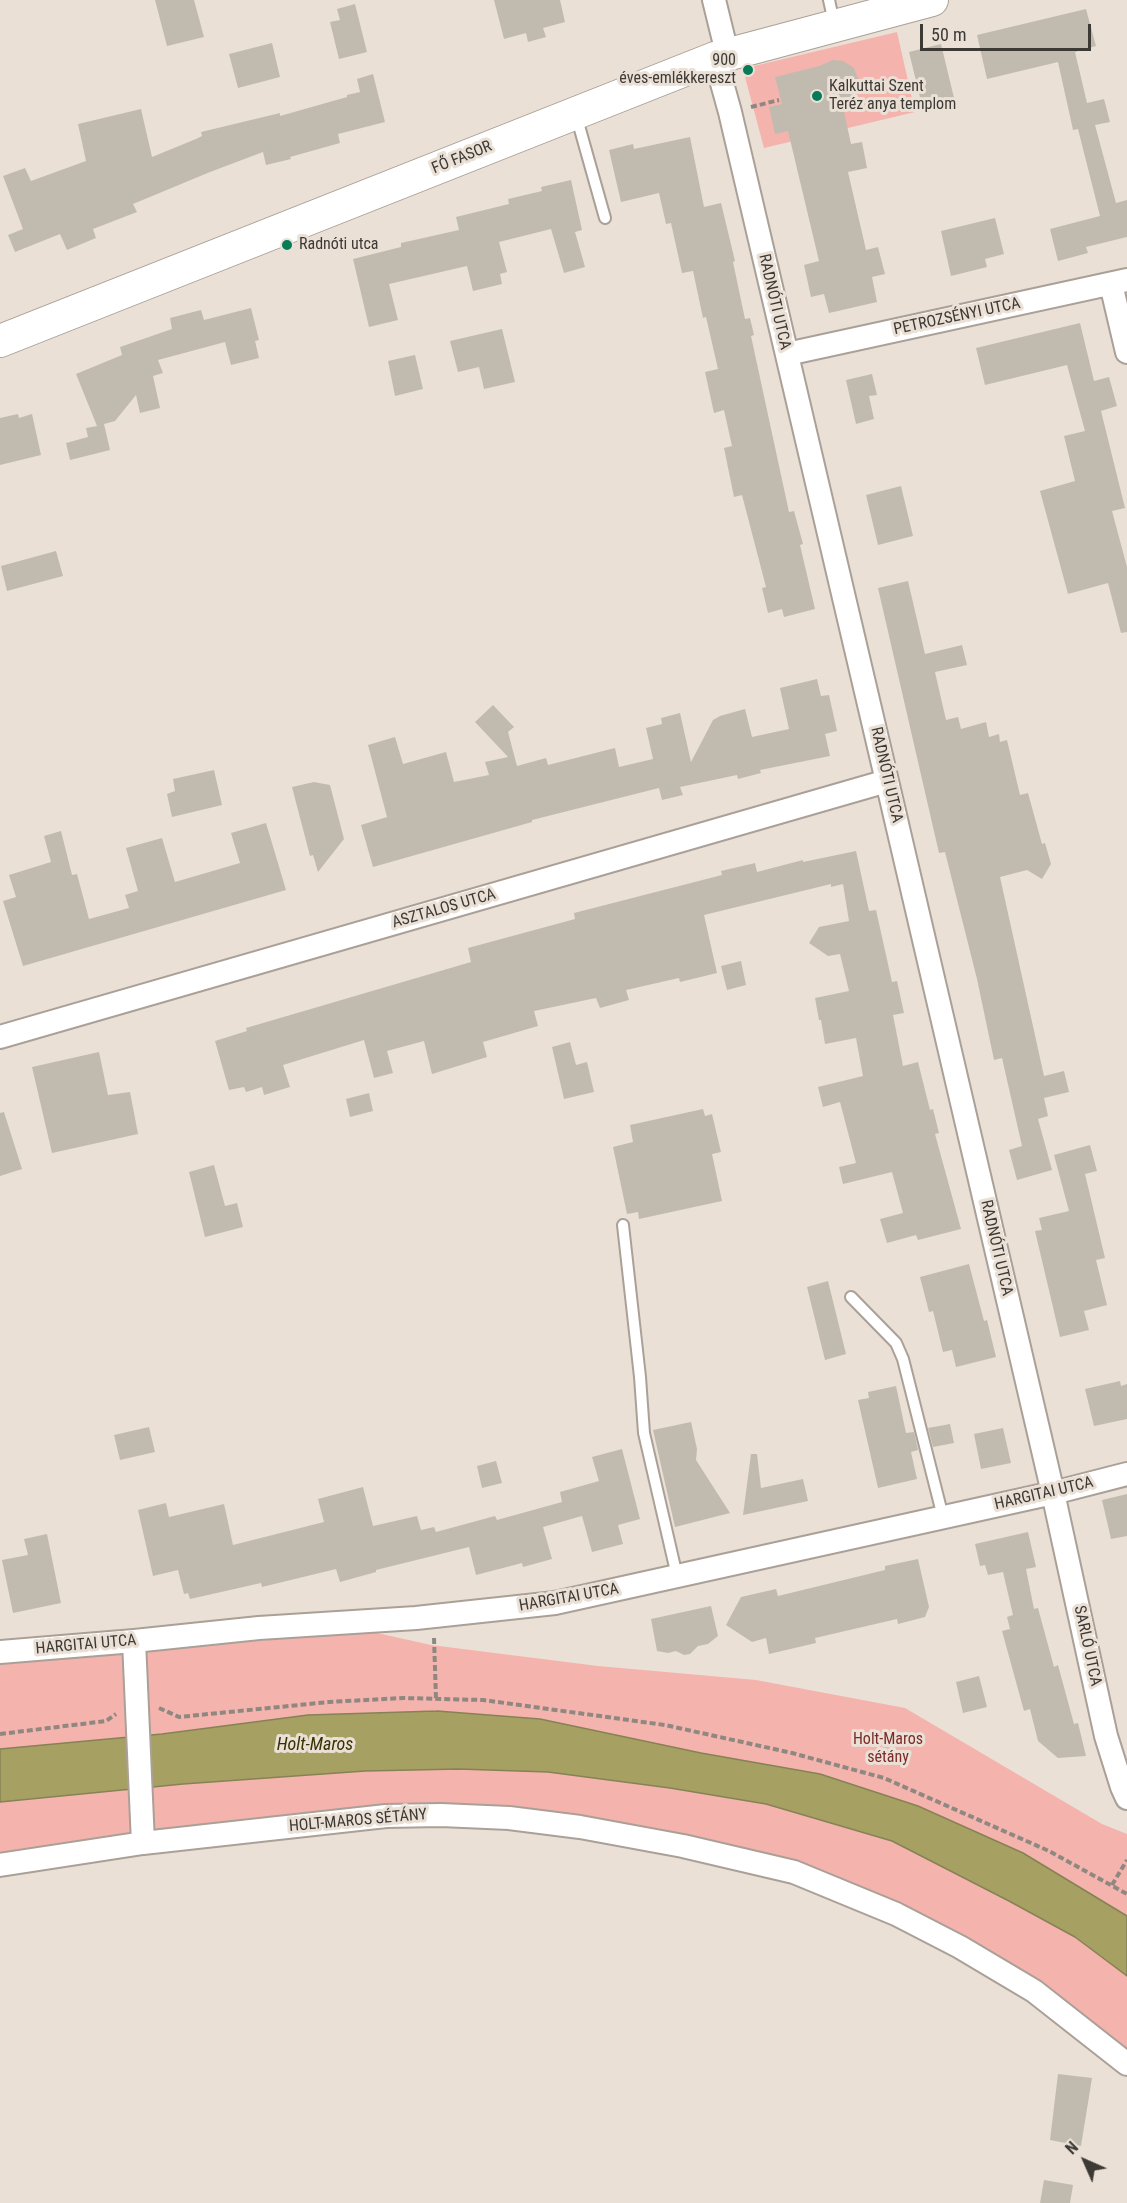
<!DOCTYPE html>
<html>
<head>
<meta charset="utf-8">
<style>
  body { margin:0 }
  #map { position:relative; width:1127px; height:2203px; overflow:hidden; background:#eae0d6; font-family:"Roboto Condensed",sans-serif }
  canvas { display:block }
  .north { position:absolute; left:1055px; top:2131px; width:60px; height:60px; -webkit-text-stroke:4px #eae0d6; paint-order:stroke; rotate:315deg; font-size:16px; font-weight:700; line-height:24px; text-align:center; color:#3d3935 }
  .north::after { content:''; display:block; margin:auto; width:21px; height:27px; background:#3d3935; clip-path:polygon(50% 0,100% 100%,50% 72%,0 100%) }
  .scale { position:absolute; left:920px; top:24px; width:171px; height:27px; box-sizing:border-box; border:3px solid #3d3935; border-top:0; padding-left:8px; font-size:18px; line-height:21px; white-space:nowrap; color:#3d3935; -webkit-text-stroke:4px #eae0d6; paint-order:stroke }
</style>
</head>
<body>
<div id="map">
<canvas width="1127" height="2203"></canvas>
<div class="north">N</div>
<div class="scale">50 m</div>
</div>
<script>
const c = document.querySelector('canvas').getContext('2d');
c.lineJoin = 'round';
function paint(path, color) { c.fillStyle = color; c.fill(path, 'evenodd'); }
const shape = rows => new Path2D(rows.map(r => 'M' + r).join(''));
function stroke(path, color, width, dash) { c.strokeStyle = color; c.lineWidth = width; c.lineCap = dash ? 'butt' : 'round'; c.setLineDash(dash || []); c.stroke(path); }
function write(font, color, halo, rows, align = 'center') {
  c.font = font + ' "Roboto Condensed",sans-serif'; c.lineWidth = 6; c.setLineDash([]); c.textBaseline = 'middle'; c.strokeStyle = halo; c.fillStyle = color; for (const [text, x, y, turn = 0] of rows) {
    c.save(); c.translate(x, y); c.rotate((+turn || 0) * Math.PI / 180); c.textAlign = isNaN(turn) ? turn : align; if (halo) c.strokeText(text, 0, 0); c.fillText(text, 0, 0); c.restore();
  }
}
paint(shape([
  [897,32,915,112,764,148,745,77,753,70,754,66],
  [368,1631,431,1645,598,1666,756,1680,905,1708,1102,1824,1127,1834,1127,1916,1023,1853,820,1774,701,1753,540,1719,437,1711,308,1715,162,1734,0,1749,0,1664],
  [459,1769,548,1772,670,1788,766,1804,892,1841,1009,1901,1075,1937,1127,1976,1127,2064,1059,2010,794,1872,441,1815,0,1865,0,1802,183,1784,365,1771]
]), '#f5b3ae');
const water = shape([
  [437,1711,540,1719,701,1753,820,1774,918,1806,1023,1853,1127,1916,1127,1976,1075,1937,1009,1901,892,1841,766,1804,670,1788,548,1772,459,1769,365,1771,183,1784,0,1802,0,1749,162,1734,308,1715,437,1711]
]);
paint(water, '#a6a163');
stroke(water, '#868255', 1.5);
paint(shape([
  [155,0,194,0,204,37,167,46],
  [494,0,560,0,565,22,543,28,546,37,528,42,526,33,504,39],
  [355,4,367,52,339,59,330,22,340,20,337,9],
  [1086,9,1096,46,1075,52,1087,103,1104,99,1110,122,1095,125,1116,203,1127,200,1127,237,1086,247,1088,253,1058,261,1050,229,1100,216,1078,129,1073,130,1058,62,987,79,977,35],
  [272,43,280,77,238,88,229,54],
  [941,44,955,102,923,110,909,52],
  [833,60,843,61,854,68,859,81,858,91,852,101,843,107,851,144,862,142,867,168,848,172,866,250,878,247,885,274,872,277,877,302,829,313,824,294,811,297,804,265,819,261,788,131,775,134,769,107,782,104,775,77,819,66],
  [373,74,385,122,338,134,340,143,290,157,291,159,266,165,263,152,210,172,133,204,137,212,93,229,96,238,67,250,60,234,15,252,8,235,23,229,3,176,25,168,31,181,86,161,78,124,141,109,152,157,196,139,202,136,201,132,280,113,280,116,347,97,347,95,360,92,357,79],
  [690,137,704,207,721,203,735,261,733,262,745,319,750,318,754,335,751,336,789,512,794,511,803,544,800,545,815,609,784,617,782,609,768,613,762,588,766,587,742,495,734,497,724,448,732,446,724,410,714,413,705,372,718,369,706,317,703,318,693,271,682,273,671,223,666,224,659,193,621,202,609,150,633,144,634,149],
  [571,180,582,230,575,232,585,267,564,273,551,229,499,242,507,272,500,274,502,284,473,291,467,266,389,284,398,320,369,327,353,259,401,247,401,243,459,230,456,217,509,204,508,199,542,191,541,187],
  [995,218,1004,254,985,259,987,267,951,276,941,231],
  [251,308,259,340,255,341,259,358,231,365,225,342,158,360,163,373,153,376,160,408,140,413,136,395,115,421,104,424,110,450,70,460,66,443,88,437,86,428,97,426,76,374,122,355,120,347,172,329,170,318,201,310,204,320],
  [1080,323,1094,381,1109,377,1117,406,1101,411,1125,508,1112,511,1127,567,1127,632,1121,633,1108,583,1068,594,1040,491,1075,481,1064,436,1085,431,1067,365,985,385,976,348],
  [502,329,515,382,484,389,479,367,458,372,450,341],
  [415,355,423,389,395,396,388,361],
  [872,374,877,395,869,396,874,419,856,424,846,380],
  [18,414,19,418,32,414,41,455,0,465,0,418],
  [901,486,913,536,878,545,866,495],
  [56,551,63,576,7,591,1,566],
  [908,581,925,654,962,645,967,665,935,672,946,720,958,717,961,729,986,722,989,737,999,734,1000,742,1007,740,1020,795,1028,793,1042,844,1045,843,1051,864,1042,879,1027,870,1000,877,1044,1076,1064,1071,1069,1092,1044,1098,1048,1116,1038,1119,1052,1170,1017,1180,1009,1150,1022,1146,1002,1058,994,1060,977,979,945,852,939,853,878,588],
  [817,679,821,696,829,695,837,731,825,734,830,756,760,770,761,773,738,779,737,775,680,787,683,795,662,800,659,788,532,820,532,822,373,867,361,825,387,817,368,745,395,737,403,764,446,752,454,782,489,775,485,762,508,757,475,722,493,705,514,727,508,732,517,766,546,758,548,765,615,748,619,767,653,759,646,728,662,724,661,718,680,713,691,762,713,720,720,716,745,709,752,737,789,729,780,688],
  [214,770,222,805,172,817,167,794,175,791,173,779],
  [314,782,330,785,344,839,318,872,313,855,310,856,292,787],
  [266,823,286,890,23,966,3,901,16,897,9,875,51,862,44,836,61,831,72,875,77,874,89,919,129,908,125,895,138,891,126,848,162,838,175,882,240,863,231,833],
  [856,851,869,911,876,910,892,982,897,981,904,1013,893,1015,903,1066,918,1062,930,1110,933,1109,939,1133,935,1134,961,1229,918,1240,916,1235,887,1243,880,1219,903,1213,892,1172,843,1184,839,1167,856,1163,840,1102,823,1107,818,1087,863,1076,856,1038,825,1044,821,1020,819,1020,815,998,849,991,840,954,828,956,809,943,819,927,849,921,843,884,831,887,831,884,704,915,717,973,680,982,679,978,626,990,629,1000,600,1008,596,998,534,1011,538,1026,483,1042,487,1057,432,1074,424,1041,387,1051,393,1073,374,1078,364,1040,283,1065,290,1087,264,1095,262,1087,246,1092,244,1087,229,1090,215,1041,247,1031,246,1028,471,962,468,948,575,919,574,913,722,875,721,871,755,863,757,872,803,860,803,862],
  [741,961,746,985,727,990,721,966],
  [570,1042,576,1065,587,1062,594,1092,564,1099,552,1047],
  [99,1052,108,1095,130,1092,138,1134,52,1153,32,1067],
  [369,1093,373,1111,350,1117,346,1099],
  [703,1109,705,1116,712,1114,721,1152,712,1154,722,1201,639,1219,638,1212,627,1214,613,1147,633,1142,630,1125],
  [4,1112,22,1169,0,1176,0,1113],
  [1090,1145,1097,1171,1085,1174,1105,1258,1096,1260,1107,1305,1084,1311,1089,1330,1060,1337,1035,1231,1042,1230,1039,1218,1069,1211,1054,1155],
  [214,1165,225,1206,237,1203,243,1227,205,1237,189,1172],
  [969,1264,984,1321,987,1320,996,1357,956,1367,952,1350,943,1352,933,1311,929,1312,920,1277],
  [828,1281,846,1354,825,1360,807,1287],
  [1120,1381,1121,1386,1127,1384,1127,1419,1094,1426,1085,1389],
  [896,1386,906,1433,914,1432,918,1450,911,1452,917,1479,878,1488,858,1400,869,1398,868,1392],
  [691,1422,697,1449,696,1460,730,1513,675,1527,653,1430],
  [950,1424,954,1443,933,1447,928,1428],
  [149,1427,155,1452,120,1460,114,1435],
  [1003,1428,1011,1463,981,1469,974,1434],
  [622,1449,640,1519,618,1525,623,1544,592,1552,582,1516,543,1527,552,1559,523,1567,522,1563,476,1575,469,1547,376,1570,376,1572,340,1582,336,1569,262,1587,261,1583,190,1599,188,1593,184,1594,178,1570,153,1576,138,1510,166,1503,169,1517,224,1504,233,1545,324,1522,318,1499,363,1487,373,1526,417,1516,421,1530,434,1527,436,1532,495,1516,497,1520,562,1502,560,1492,599,1481,592,1457],
  [751,1454,757,1454,761,1488,803,1479,808,1501,743,1515],
  [496,1461,502,1483,482,1488,477,1466],
  [1127,1494,1127,1536,1111,1539,1102,1500],
  [1028,1532,1036,1567,1026,1569,1034,1609,1038,1608,1054,1667,1058,1665,1074,1724,1078,1723,1086,1756,1058,1758,1038,1741,1030,1709,1024,1711,1002,1631,1010,1629,1007,1617,1013,1615,1003,1572,988,1575,985,1565,980,1566,975,1544],
  [47,1534,61,1603,13,1613,2,1560,28,1555,24,1539],
  [918,1559,929,1607,925,1617,898,1624,897,1619,815,1638,816,1643,769,1654,766,1638,752,1642,726,1625,741,1597,776,1589,778,1596,885,1570,885,1566],
  [711,1606,718,1636,708,1644,698,1646,690,1654,684,1655,676,1651,668,1653,657,1651,651,1619],
  [979,1676,987,1707,963,1713,956,1682],
  [1058,2074,1092,2078,1081,2146,1050,2140],
  [1044,2180,1073,2185,1070,2203,1040,2203]
]), '#c1bbaf');
const lane = shape([
  [829,0,834,23],
  [576,115,605,218],
  [623,1225,640,1377,644,1433,677,1576],
  [851,1297,896,1343,903,1359,943,1517]
]);
const street = shape([
  [714,0,727,53],
  [715,58,730,112,887,781,1053,1493,1106,1736,1122,1787,1127,1798],
  [1111,284,1127,352],
  [787,354,1127,280],
  [0,1037,887,781],
  [134,1641,143,1843],
  [0,1652,134,1641,259,1628,416,1618,555,1603,1053,1493,1127,1474],
  [0,1865,143,1843,386,1816,441,1815,509,1818,580,1827,683,1846,794,1872,896,1914,960,1947,1034,1991,1127,2064]
]);
const secondary = shape([
  [0,341,715,58,932,0]
]);
stroke(lane, '#aaa097', 14);
stroke(street, '#aaa097', 26);
stroke(secondary, '#aaa097', 34);
stroke(shape([
  [751,107,779,100],
  [434,1638,436,1699],
  [159,1708,179,1717,329,1702,403,1698,483,1700,665,1725,792,1753,884,1778,1049,1851,1127,1894],
  [0,1734,106,1721,116,1714],
  [1112,1885,1127,1860]
]), '#8f8881', 4, [6, 3]);
stroke(lane, '#fff', 10);
stroke(street, '#fff', 22);
stroke(secondary, '#fff', 32);
for (const [x, y, r, color] of [
  [748,70,6,"#067b58"],
  [817,96,6,"#067b58"],
  [287,245,6,"#067b58"]
]) { const dot = new Path2D(); dot.arc(x, y, r, 0, 2 * Math.PI); c.fillStyle = color; c.fill(dot); stroke(dot, '#eae0d6', 2); }
write('16px', '#3d3935', '#eae0d6', [
  ["900",736,61,"right"],
  ["éves-emlékkereszt",736,79,"right"],
  ["Kalkuttai Szent",829,87],
  ["Teréz anya templom",829,105],
  ["Radnóti utca",299,245]
], 'left');
write('16px', '#3d3935', '#eae0d6', [
  ["FŐ FASOR",462,158,-22],
  ["RADNÓTI UTCA",774,302,77],
  ["PETROZSÉNYI UTCA",957,317,-12],
  ["RADNÓTI UTCA",886,775,77],
  ["ASZTALOS UTCA",444,909,-16],
  ["RADNÓTI UTCA",996,1248,77],
  ["HARGITAI UTCA",1044,1494,-13],
  ["HARGITAI UTCA",569,1598,-10],
  ["HARGITAI UTCA",86,1645,-5],
  ["SARLÓ UTCA",1087,1646,78],
  ["HOLT-MAROS SÉTÁNY",358,1821,-5]
]);
write('16px', '#7c2b2a', '#eae0d6', [
  ["Holt-Maros",888,1740],
  ["sétány",888,1758]
]);
write('italic 18px', '#373200', '#eae0d6', [
  ["Holt-Maros",315,1745]
]);
</script>
</body>
</html>
